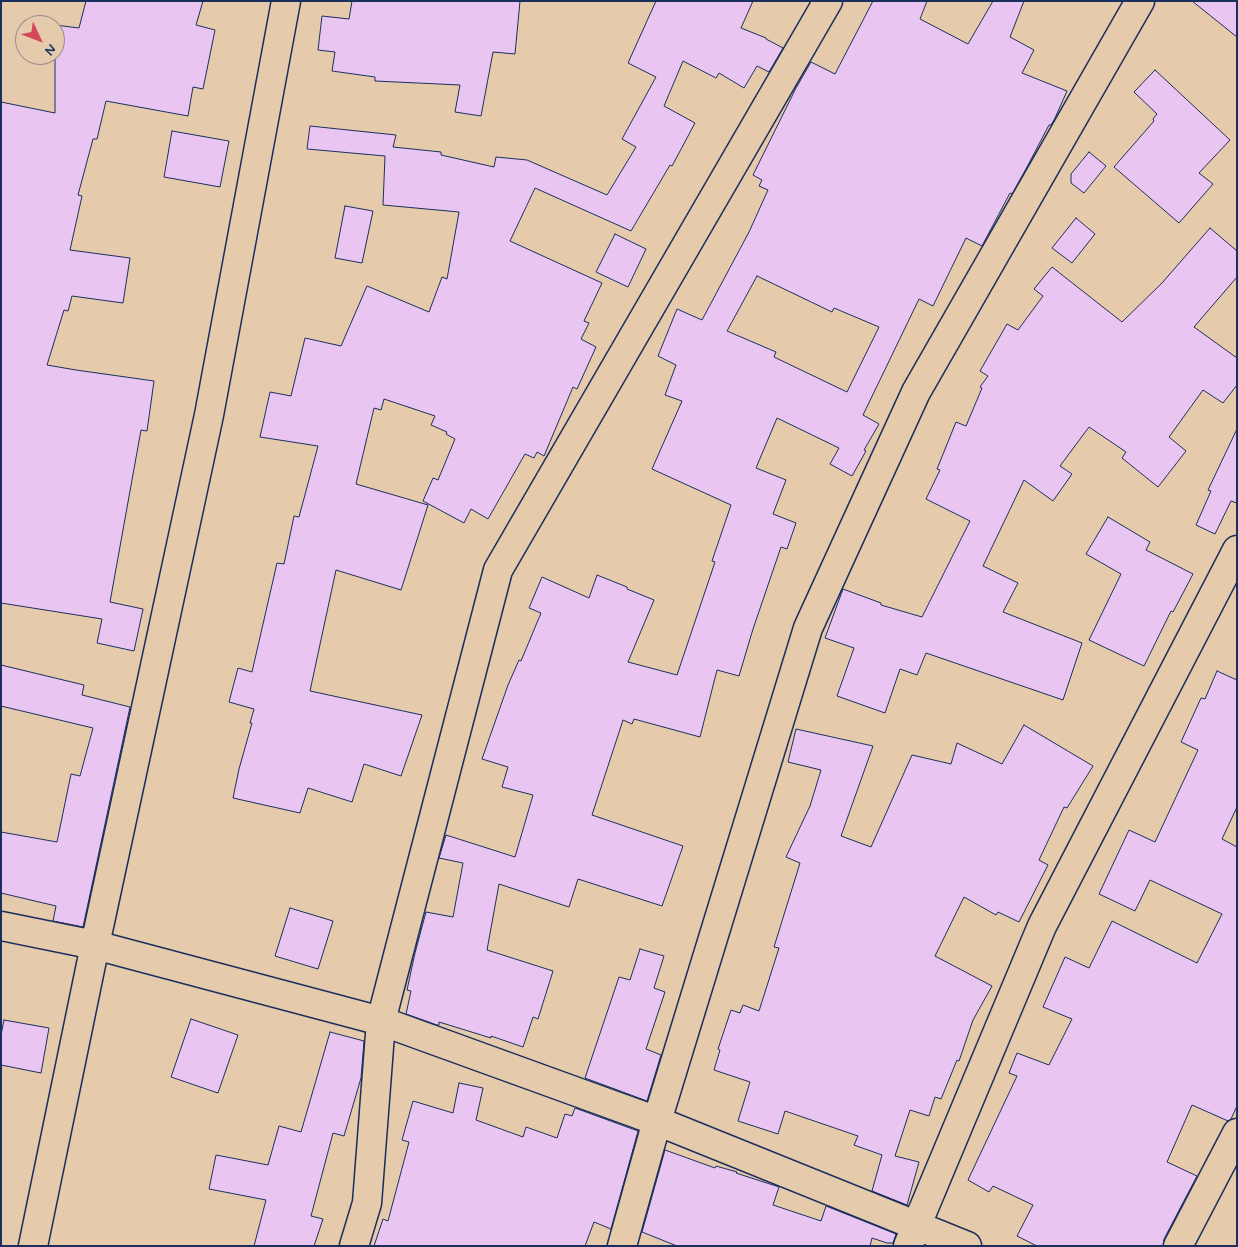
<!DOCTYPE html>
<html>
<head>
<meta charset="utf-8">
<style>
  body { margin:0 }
  #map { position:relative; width:1238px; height:1247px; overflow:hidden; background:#e5caac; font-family:Mynerve,sans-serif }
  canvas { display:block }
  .frame { position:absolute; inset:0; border:2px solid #1b2f5e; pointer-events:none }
  .north { position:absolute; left:15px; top:15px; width:50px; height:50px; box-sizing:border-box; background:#e5caac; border:1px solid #948c8d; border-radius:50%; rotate:133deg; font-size:14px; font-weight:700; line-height:20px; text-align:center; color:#1b2f5e }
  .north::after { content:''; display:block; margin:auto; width:18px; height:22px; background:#d1495b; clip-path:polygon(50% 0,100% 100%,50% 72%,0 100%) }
</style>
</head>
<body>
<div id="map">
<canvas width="1238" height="1247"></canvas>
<div class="frame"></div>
<div class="north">N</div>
</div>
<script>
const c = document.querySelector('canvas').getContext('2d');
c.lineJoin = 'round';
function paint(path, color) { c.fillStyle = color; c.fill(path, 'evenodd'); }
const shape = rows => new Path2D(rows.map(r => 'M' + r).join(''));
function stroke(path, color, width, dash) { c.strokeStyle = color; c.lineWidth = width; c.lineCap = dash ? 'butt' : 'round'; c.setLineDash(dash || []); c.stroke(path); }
const building = shape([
  [86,1,203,1,196,25,215,30,203,89,193,87,188,116,106,101,97,139,93,139,78,195,82,196,70,250,130,258,123,303,72,296,68,311,64,310,47,365,76,370,154,381,147,431,141,430,110,602,143,609,134,651,97,643,102,619,1,603,1,102,55,113,55,57,41,55,55,55,55,25,79,28,86,1],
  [352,1,520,1,515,54,493,52,481,116,455,112,460,85,375,81,375,77,332,71,335,52,318,50,322,16,349,19,352,1],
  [656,1,753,1,741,28,766,38,766,39,783,48,769,72,757,66,744,88,719,73,716,78,683,61,664,106,695,123,672,166,670,165,631,231,535,188,510,241,602,283,584,321,589,323,581,339,596,347,577,389,573,387,544,456,537,452,534,458,525,454,488,519,471,509,464,523,423,501,433,478,438,480,455,439,446,434,447,432,431,425,435,416,384,399,381,410,374,408,356,484,428,505,401,590,336,570,310,691,422,715,401,776,364,764,352,802,308,788,300,813,233,798,239,769,252,723,250,723,254,709,229,702,238,668,252,672,277,563,284,564,294,516,299,517,318,446,260,437,270,392,291,396,305,338,341,346,367,286,429,312,442,277,447,279,459,212,383,205,385,156,307,149,310,126,396,135,393,147,441,152,441,155,494,167,496,157,527,160,607,195,636,147,622,139,656,77,628,63,656,1],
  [873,1,927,1,920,19,968,44,993,1,1024,1,1010,37,1034,50,1022,73,1067,91,1055,118,1051,125,1049,125,1027,167,1012,194,1010,193,982,246,966,238,933,306,919,299,863,415,879,424,864,450,866,451,852,476,830,464,839,448,777,418,756,468,786,480,773,514,796,523,787,549,781,547,753,629,739,676,717,670,700,737,634,719,632,724,623,720,592,815,683,846,662,906,578,879,569,907,499,884,487,950,553,971,538,1019,533,1017,523,1047,491,1036,491,1038,439,1022,439,1025,437,1025,406,1014,411,991,407,990,415,953,426,912,453,917,463,863,439,858,446,835,515,857,533,795,502,787,508,767,482,759,508,685,519,660,521,661,541,613,529,608,542,577,589,598,597,575,627,587,627,589,654,600,628,662,677,675,715,562,712,561,731,505,652,469,682,401,665,395,676,365,658,356,677,309,702,320,749,232,768,190,759,186,762,180,753,175,796,88,811,62,835,74,873,1],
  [757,276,832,312,834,308,879,327,847,392,774,357,776,352,727,331,757,276],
  [1192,1,1237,1,1237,37,1192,1],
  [1155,70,1230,140,1199,173,1213,184,1179,223,1114,167,1154,121,1153,119,1157,114,1134,92,1155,70],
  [172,131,229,141,220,187,164,177,172,131],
  [1089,152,1106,166,1084,193,1071,183,1071,174,1089,152],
  [345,206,373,211,362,263,335,258,345,206],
  [1076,218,1095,234,1072,263,1052,248,1076,218],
  [1210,228,1237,251,1237,277,1194,327,1237,358,1237,385,1223,403,1203,390,1169,437,1186,451,1158,487,1122,458,1126,452,1089,427,1060,466,1072,474,1053,501,1024,480,983,566,1018,583,1003,612,1082,643,1063,700,926,653,917,675,900,669,885,713,837,696,854,648,825,638,843,589,881,603,881,605,922,617,970,521,926,499,940,470,937,469,956,422,966,426,982,388,980,387,988,376,980,371,1007,324,1018,330,1043,296,1034,289,1052,267,1122,322,1162,283,1210,228],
  [615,234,646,249,628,287,596,272,615,234],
  [1237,429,1237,503,1231,501,1215,534,1196,525,1211,491,1208,490,1237,429],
  [1108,517,1150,542,1146,550,1193,574,1173,612,1171,611,1144,666,1089,640,1121,574,1086,554,1108,517],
  [1,665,84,685,82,695,130,707,83,927,53,921,56,906,1,893,1,832,57,842,71,774,80,776,93,728,1,706,1,665],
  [1217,671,1237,680,1237,807,1222,839,1237,847,1237,1106,1231,1119,1228,1121,1192,1105,1167,1162,1197,1176,1164,1239,1163,1246,1037,1246,1017,1236,1033,1205,993,1186,989,1192,968,1180,1017,1076,1009,1073,1017,1053,1049,1065,1072,1019,1043,1007,1065,957,1089,968,1112,921,1197,963,1222,914,1150,880,1135,911,1099,894,1129,830,1155,842,1198,750,1181,742,1201,698,1205,699,1217,671],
  [1024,725,1093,766,1067,808,1064,807,1039,860,1048,865,1019,922,998,912,996,915,964,897,935,956,992,986,973,1020,959,1061,957,1060,941,1099,935,1097,929,1116,910,1110,895,1156,919,1162,907,1205,872,1191,882,1155,854,1145,858,1136,785,1111,778,1134,738,1121,750,1082,714,1070,720,1050,718,1049,731,1010,740,1013,743,1005,759,1011,779,948,774,947,800,863,786,857,810,806,821,770,788,762,796,729,873,746,841,836,871,847,912,755,951,764,957,743,1002,764,1024,725],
  [290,908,333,921,318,969,275,956,290,908],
  [640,949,664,956,654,988,665,992,646,1049,661,1055,647,1101,585,1078,619,977,630,980,640,949],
  [191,1019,238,1035,218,1093,171,1077,191,1019],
  [4,1020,49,1028,41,1073,1,1065,1,1035,4,1020],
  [330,1032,364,1041,361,1078,344,1136,333,1133,311,1216,323,1219,314,1246,254,1246,266,1200,209,1189,216,1155,268,1165,279,1126,301,1132,330,1032],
  [459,1083,483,1088,476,1120,523,1137,526,1127,557,1138,565,1114,572,1116,575,1108,638,1131,611,1229,594,1222,585,1246,374,1246,383,1219,388,1221,409,1142,402,1140,413,1101,453,1113,459,1083],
  [665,1150,715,1168,716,1166,737,1172,736,1173,779,1187,773,1205,821,1221,826,1206,896,1234,893,1243,887,1243,872,1238,870,1246,677,1246,642,1232,665,1150]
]);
paint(building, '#e9c6f2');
stroke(building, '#1b2f5e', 1);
const minor = shape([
  [1,926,95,945,381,1021,657,1121,967,1246],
  [33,1246,95,945,209,415,286,1],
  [354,1246,367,1203,381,1021,498,570,828,1],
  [622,1246,657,1121,808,628,916,392,1140,1],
  [908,1246,1042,926,1237,550],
  [1178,1246,1237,1133]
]);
stroke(minor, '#1b2f5e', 31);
stroke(minor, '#e5caac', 28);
</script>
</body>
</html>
